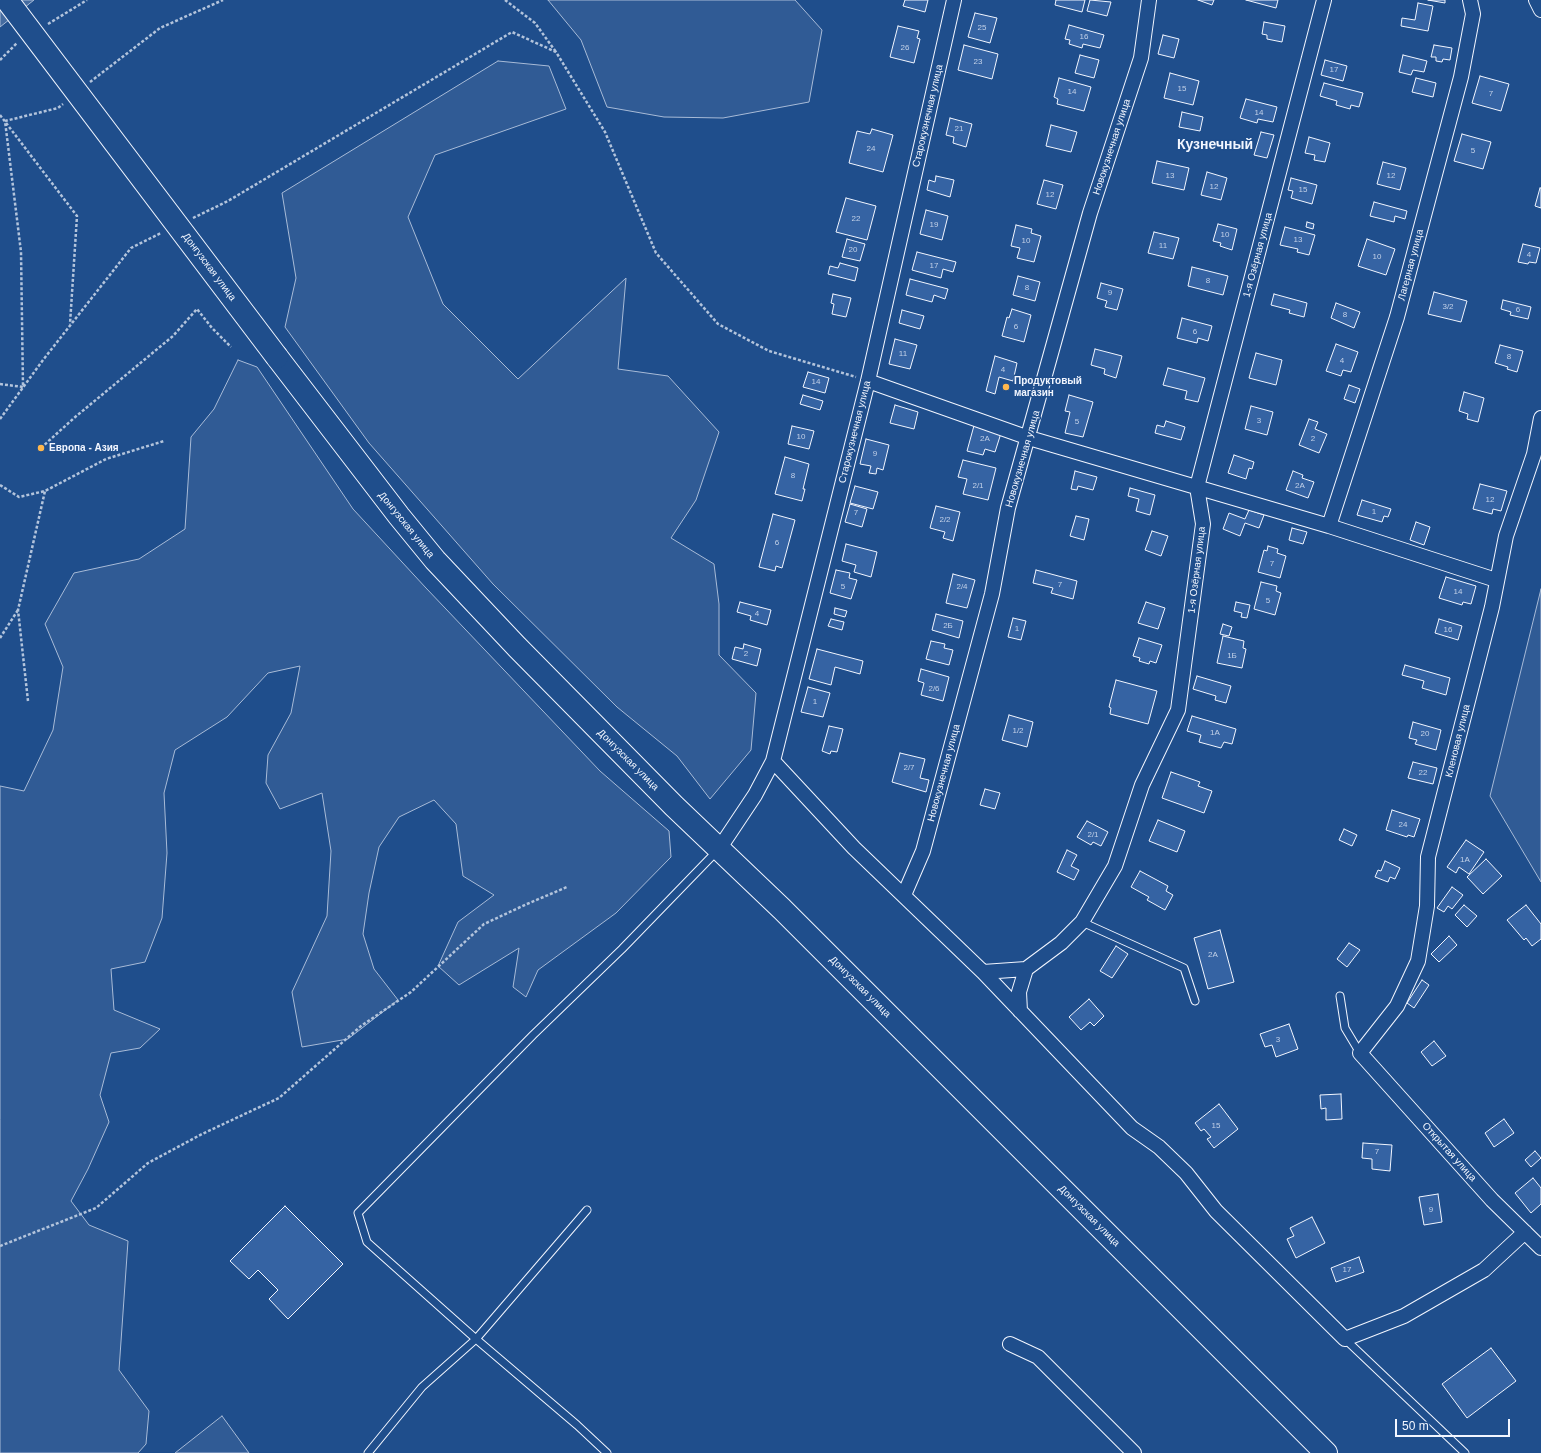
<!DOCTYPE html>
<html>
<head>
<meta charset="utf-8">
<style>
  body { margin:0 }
  #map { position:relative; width:1541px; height:1453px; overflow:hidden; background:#1f4e8c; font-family:Helvetica,sans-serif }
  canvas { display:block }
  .scale { position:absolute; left:1395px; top:1419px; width:115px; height:18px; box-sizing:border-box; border:2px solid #f2f6ff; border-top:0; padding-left:5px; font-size:12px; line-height:14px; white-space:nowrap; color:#f2f6ff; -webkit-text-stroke:3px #1f4e8c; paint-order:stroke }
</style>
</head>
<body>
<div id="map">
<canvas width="1541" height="1453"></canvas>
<div class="scale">50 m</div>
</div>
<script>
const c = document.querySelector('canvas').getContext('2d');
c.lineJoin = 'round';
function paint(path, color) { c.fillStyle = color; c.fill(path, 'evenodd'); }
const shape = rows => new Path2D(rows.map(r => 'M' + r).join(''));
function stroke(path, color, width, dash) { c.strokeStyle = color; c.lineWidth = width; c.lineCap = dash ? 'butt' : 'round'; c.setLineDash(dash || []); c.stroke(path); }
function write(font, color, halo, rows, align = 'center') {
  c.font = font + ' Helvetica,sans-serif'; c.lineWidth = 3; c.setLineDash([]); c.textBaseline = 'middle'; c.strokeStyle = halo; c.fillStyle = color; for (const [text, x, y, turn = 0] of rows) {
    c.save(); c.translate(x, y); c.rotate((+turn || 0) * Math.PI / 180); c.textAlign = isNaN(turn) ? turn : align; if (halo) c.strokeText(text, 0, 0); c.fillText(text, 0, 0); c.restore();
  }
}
const built = shape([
  [548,0,795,0,822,30,809,102,723,118,664,117,607,107,581,40,548,0],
  [498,61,549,66,566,109,435,155,408,217,443,304,518,379,626,278,618,369,668,376,719,432,696,500,671,538,714,564,719,604,719,655,756,693,751,750,710,799,677,756,617,707,493,584,369,443,285,327,296,278,282,193,498,61],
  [238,360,257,367,353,509,426,588,600,771,669,831,671,857,616,913,538,970,526,997,513,987,519,948,459,985,438,966,458,922,494,895,463,876,456,824,434,800,399,817,379,847,369,893,363,934,374,969,398,1000,348,1039,302,1047,292,992,327,916,331,851,322,793,280,809,266,783,268,755,291,713,300,666,268,673,227,717,175,750,164,793,167,853,162,918,145,962,111,969,114,1010,160,1029,140,1048,111,1053,100,1095,109,1122,88,1169,71,1201,89,1225,128,1241,119,1370,149,1411,146,1444,138,1453,0,1453,0,786,24,791,53,730,63,667,45,624,74,573,139,559,185,529,191,437,214,409,238,360],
  [1541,589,1541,882,1490,796,1541,589],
  [222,1416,249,1453,175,1453,222,1416]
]);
paint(built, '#305b95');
stroke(built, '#a8bbd7', 1);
const water = shape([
  [0,0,34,0,0,27,0,0]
]);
paint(water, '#446ba0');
stroke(water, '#a8bbd7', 1);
const building = shape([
  [905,0,928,0,925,12,903,6,905,0],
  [1056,0,1085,0,1082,12,1055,5,1056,0],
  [1090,0,1111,2,1107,16,1087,11,1090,0],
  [1198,0,1214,0,1212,5,1198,0],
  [1246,0,1278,0,1276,8,1246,0],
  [1428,0,1445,0,1445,3,1428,0],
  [1418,3,1433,6,1428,31,1401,26,1402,18,1415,20,1418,3],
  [975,13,997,18,990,43,968,37,975,13],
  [1264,22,1285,26,1282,42,1267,39,1267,35,1262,34,1264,22],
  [1069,25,1104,35,1100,48,1083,44,1082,48,1069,44,1070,40,1065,39,1069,25],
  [898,26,919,31,917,38,920,39,914,63,890,57,898,26],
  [1163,35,1179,39,1174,58,1158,54,1163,35],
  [964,45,998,54,992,79,958,70,964,45],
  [1434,45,1452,48,1450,60,1443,59,1442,62,1436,61,1436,57,1431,57,1434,45],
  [1080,55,1099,60,1094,78,1075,73,1080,55],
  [1403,55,1427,61,1424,72,1413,70,1411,75,1399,72,1403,55],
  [1325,60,1347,66,1343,81,1321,75,1325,60],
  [1170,73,1199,81,1193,105,1164,98,1170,73],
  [1480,76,1509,84,1501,111,1472,103,1480,76],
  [1059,78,1091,87,1084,111,1057,104,1058,99,1054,97,1059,78],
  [1416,78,1436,83,1433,97,1412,92,1416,78],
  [1324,83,1363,93,1359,107,1351,105,1350,109,1336,105,1337,101,1320,96,1324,83],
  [1246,99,1277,107,1273,122,1258,119,1257,123,1240,118,1246,99],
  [1182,112,1203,117,1200,131,1179,127,1182,112],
  [950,118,972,124,966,147,953,143,954,137,946,135,950,118],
  [1051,125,1077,132,1071,152,1046,146,1051,125],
  [872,129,893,135,883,172,849,163,857,131,870,134,872,129],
  [1261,132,1274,135,1267,158,1254,155,1261,132],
  [1462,134,1491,142,1483,169,1454,161,1462,134],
  [1309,137,1330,143,1325,162,1314,160,1315,155,1305,153,1309,137],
  [1157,161,1189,168,1184,190,1152,183,1157,161],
  [1383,162,1406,168,1400,190,1377,184,1383,162],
  [1207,172,1227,178,1221,200,1201,195,1207,172],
  [936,176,954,180,950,197,927,190,929,180,935,182,936,176],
  [1291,178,1317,185,1312,204,1291,198,1293,191,1288,190,1291,178],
  [1044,180,1063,185,1056,209,1037,204,1044,180],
  [1540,188,1541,188,1541,208,1535,206,1540,188],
  [846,198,876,206,867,240,836,232,846,198],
  [1374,202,1407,211,1405,219,1395,216,1394,222,1370,216,1374,202],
  [926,210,948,216,942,240,920,234,926,210],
  [1307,222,1314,224,1313,229,1306,227,1307,222],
  [1218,224,1237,229,1232,250,1220,246,1221,243,1213,241,1218,224],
  [1016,225,1032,229,1031,233,1041,236,1034,262,1017,258,1020,248,1011,246,1016,225],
  [1285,227,1315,235,1309,255,1297,252,1298,249,1280,245,1285,227],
  [1154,232,1179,238,1173,259,1148,253,1154,232],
  [847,239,865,244,860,261,842,257,847,239],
  [1367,239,1395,249,1386,275,1358,266,1367,239],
  [1523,244,1540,248,1536,263,1529,262,1528,264,1518,262,1523,244],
  [917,252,956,262,953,272,943,269,941,278,912,270,917,252],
  [840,263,858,268,855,281,828,274,830,266,838,268,840,263],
  [1192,267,1228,276,1223,295,1188,286,1192,267],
  [1018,276,1040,282,1035,301,1013,295,1018,276],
  [910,279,948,289,945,299,934,295,932,302,906,295,910,279],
  [1101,283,1123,289,1117,310,1105,307,1107,301,1097,298,1101,283],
  [1434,292,1467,301,1461,322,1428,314,1434,292],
  [833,294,851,298,846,317,832,314,834,304,831,303,833,294],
  [1274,294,1307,303,1304,317,1289,313,1290,310,1271,305,1274,294],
  [1503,300,1531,307,1528,319,1510,315,1511,312,1501,309,1503,300],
  [1336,303,1360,312,1354,328,1331,318,1336,303],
  [1012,309,1031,315,1024,342,1002,336,1007,317,1009,318,1012,309],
  [902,310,924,316,920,329,899,323,902,310],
  [1182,318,1212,326,1208,341,1198,338,1197,343,1177,338,1182,318],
  [895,339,917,345,910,369,889,364,895,339],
  [1336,344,1358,352,1351,372,1343,370,1341,376,1326,371,1336,344],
  [1500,345,1523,351,1517,372,1507,369,1508,367,1495,363,1500,345],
  [1095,349,1122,356,1116,378,1104,374,1105,369,1091,365,1095,349],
  [1256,353,1282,360,1276,385,1249,378,1256,353],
  [995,356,1017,363,1013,381,999,377,995,394,986,391,995,356],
  [1168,368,1205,378,1198,402,1185,399,1187,391,1163,385,1168,368],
  [808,372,829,378,825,393,803,387,808,372],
  [1349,385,1360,389,1355,403,1344,399,1349,385],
  [1464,392,1484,398,1478,422,1467,419,1468,414,1459,411,1464,392],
  [803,395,823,401,820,410,800,404,803,395],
  [1069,395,1093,402,1083,437,1065,433,1070,412,1065,411,1069,395],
  [895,405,918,412,914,429,890,423,895,405],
  [1251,406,1273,412,1267,435,1245,429,1251,406],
  [1309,419,1318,422,1315,429,1327,434,1319,453,1299,445,1309,419],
  [1166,421,1185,427,1181,440,1155,433,1157,425,1164,427,1166,421],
  [975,422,1002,430,995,452,985,449,983,455,967,451,975,422],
  [792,426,814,431,809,449,788,444,792,426],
  [866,439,889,445,883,470,877,468,876,474,869,473,871,466,860,464,866,439],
  [1234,455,1254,462,1252,469,1249,468,1246,479,1228,473,1234,455],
  [785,457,809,464,803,489,805,489,802,501,775,494,785,457],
  [963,460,996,468,988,500,963,494,967,479,958,477,963,460],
  [1075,471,1097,477,1093,490,1078,486,1077,490,1071,489,1075,471],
  [1293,471,1303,475,1302,478,1314,482,1308,498,1286,490,1293,471],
  [1480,484,1507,491,1501,511,1493,509,1492,514,1473,509,1480,484],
  [855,486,878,492,873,509,850,503,855,486],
  [1130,488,1155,495,1150,515,1136,511,1139,499,1128,496,1130,488],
  [1362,500,1391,509,1388,517,1384,516,1382,522,1357,515,1362,500],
  [850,504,867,509,862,527,845,522,850,504],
  [936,506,960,512,953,541,943,538,945,532,930,528,936,506],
  [1249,510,1264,515,1259,528,1245,523,1240,536,1223,529,1229,513,1245,519,1249,510],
  [773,514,795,520,782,568,776,566,775,571,759,567,773,514],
  [1076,516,1089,519,1084,540,1070,536,1076,516],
  [1416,522,1430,527,1424,545,1410,540,1416,522],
  [1292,528,1307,532,1303,544,1289,540,1292,528],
  [1152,531,1168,536,1161,556,1145,550,1152,531],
  [846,544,877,552,871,577,854,572,856,565,842,561,846,544],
  [1268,546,1278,549,1277,553,1286,556,1280,578,1258,572,1264,550,1267,551,1268,546],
  [836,570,850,573,849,578,857,580,851,599,830,593,836,570],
  [1036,570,1077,581,1073,599,1051,593,1053,588,1033,583,1036,570],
  [953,574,975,580,967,608,946,603,953,574],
  [1446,577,1476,586,1471,604,1463,602,1462,605,1439,598,1446,577],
  [1261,582,1277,586,1276,591,1281,593,1275,615,1254,609,1261,582],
  [740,602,771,610,767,625,750,620,751,616,737,612,740,602],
  [1146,602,1165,608,1158,629,1138,623,1146,602],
  [1236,602,1250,605,1247,618,1241,617,1242,613,1234,611,1236,602],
  [835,608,847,611,845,617,834,614,835,608],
  [936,614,963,621,959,638,932,630,936,614],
  [1013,618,1026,621,1021,640,1008,637,1013,618],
  [831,619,844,622,842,630,828,626,831,619],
  [1439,619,1462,626,1458,640,1435,633,1439,619],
  [1223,624,1232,627,1229,636,1220,634,1223,624],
  [1223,636,1244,641,1243,648,1246,649,1242,668,1217,663,1223,636],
  [1139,638,1162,645,1156,663,1150,661,1149,664,1139,661,1140,658,1133,656,1139,638],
  [931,641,945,644,944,648,953,650,949,665,926,659,931,641],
  [744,644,761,649,757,666,732,659,735,647,743,649,744,644],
  [817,649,863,661,860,674,835,667,831,685,809,679,817,649],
  [1405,665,1450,678,1446,695,1422,688,1424,681,1402,675,1405,665],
  [921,669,949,677,943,701,921,695,924,683,918,681,921,669],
  [1197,676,1231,686,1226,703,1215,700,1216,696,1193,689,1197,676],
  [1116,680,1157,691,1148,724,1110,714,1111,708,1109,707,1116,680],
  [808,687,830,693,823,717,801,712,808,687],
  [1009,715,1033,722,1027,747,1002,740,1009,715],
  [1192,716,1236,729,1232,744,1224,742,1221,748,1199,742,1201,735,1187,731,1192,716],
  [1413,722,1441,730,1436,750,1415,744,1417,740,1409,738,1413,722],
  [829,726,843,729,837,752,831,751,830,754,822,751,829,726],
  [900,753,925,759,920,778,929,780,926,792,892,782,900,753],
  [1413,762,1437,768,1433,784,1408,778,1413,762],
  [1171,772,1200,782,1198,786,1212,791,1204,813,1162,798,1171,772],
  [985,789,1000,793,995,809,980,805,985,789],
  [1392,810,1420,819,1414,837,1408,835,1407,837,1386,830,1392,810],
  [1158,820,1185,831,1177,852,1149,841,1158,820],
  [1087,821,1108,832,1101,846,1093,842,1091,845,1077,837,1087,821],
  [1344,829,1357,835,1352,846,1339,840,1344,829],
  [1466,840,1484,852,1469,874,1459,867,1456,873,1447,867,1466,840],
  [1067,850,1077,855,1071,866,1079,870,1074,880,1057,872,1067,850],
  [1486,859,1502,876,1483,894,1467,877,1486,859],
  [1385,861,1400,868,1395,879,1390,877,1388,882,1375,877,1378,870,1381,871,1385,861],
  [1140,871,1168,886,1166,891,1173,895,1165,910,1147,900,1149,897,1131,887,1140,871],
  [1452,887,1463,895,1452,909,1448,906,1444,912,1437,908,1452,887],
  [1464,905,1477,916,1467,927,1455,915,1464,905],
  [1526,905,1541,924,1541,939,1532,946,1526,938,1524,940,1507,920,1526,905],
  [1220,930,1234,982,1208,989,1194,938,1220,930],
  [1449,936,1457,945,1439,962,1431,954,1449,936],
  [1349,943,1360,950,1347,967,1337,959,1349,943],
  [1116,946,1128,954,1112,978,1100,971,1116,946],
  [1422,980,1429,985,1414,1008,1407,1003,1422,980],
  [1089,999,1104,1016,1094,1026,1090,1022,1081,1030,1069,1017,1089,999],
  [1289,1024,1298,1049,1276,1057,1272,1045,1265,1047,1260,1034,1289,1024],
  [1434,1041,1446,1056,1432,1066,1421,1052,1434,1041],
  [1341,1094,1342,1119,1326,1120,1326,1108,1321,1109,1320,1095,1341,1094],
  [1219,1104,1238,1129,1214,1148,1207,1139,1211,1137,1204,1129,1201,1131,1195,1123,1219,1104],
  [1504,1119,1514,1133,1494,1147,1485,1133,1504,1119],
  [1363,1143,1392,1145,1390,1171,1372,1169,1372,1159,1362,1158,1363,1143],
  [1535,1151,1541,1158,1531,1167,1525,1160,1535,1151],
  [1533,1178,1541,1188,1541,1204,1531,1213,1515,1193,1533,1178],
  [1438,1194,1442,1222,1424,1225,1419,1197,1438,1194],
  [285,1206,343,1264,288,1319,269,1299,278,1290,258,1270,249,1279,230,1261,285,1206],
  [1312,1217,1325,1243,1296,1258,1287,1239,1294,1236,1290,1228,1312,1217],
  [1359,1257,1364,1272,1336,1282,1331,1268,1359,1257],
  [1491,1348,1516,1381,1467,1418,1442,1384,1491,1348]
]);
paint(building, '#3563a3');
stroke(building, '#f2f6ff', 1);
const service = shape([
  [1082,922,1184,968,1195,1001],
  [1340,996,1345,1028,1360,1053],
  [1345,1339,1465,1453],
  [368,1453,422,1387,476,1339,587,1210],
  [607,1453,577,1425,476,1339,367,1242,358,1213,533,1035,622,949,717,851]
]);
const minor = shape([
  [1536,0,1541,10],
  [868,381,1029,438,1329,526,1496,580],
  [1541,418,1534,454,1506,536,1492,607,1428,857,1427,906,1418,961,1397,1006,1360,1053,1492,1200,1541,1248],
  [1329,526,1397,317,1461,77,1473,14,1470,0],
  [773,761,854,848,983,972,1132,1128,1159,1147,1186,1173,1216,1211,1345,1339,1404,1316,1484,1270,1525,1232],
  [719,849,755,795,773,761,868,381,954,0],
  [904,895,923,851,992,594,1008,508,1090,213,1141,58,1149,0],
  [983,972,1026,969,1061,943,1082,922,1115,866,1142,785,1178,710,1203,524,1197,487,1324,0],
  [1020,1011,1019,992,1026,969],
  [1010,1344,1038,1357,1134,1453]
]);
const primary = shape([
  [277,357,399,516,435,560,517,647,674,806,782,909,1326,1453]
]);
stroke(service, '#f2f6ff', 9);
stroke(minor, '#f2f6ff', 16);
stroke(primary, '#f2f6ff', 24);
stroke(shape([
  [505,0,535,23,556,52],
  [48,24,87,0],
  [0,60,17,43],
  [90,82,160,28,223,0],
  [0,115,77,216,70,324],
  [193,218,228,201,512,32,556,52,605,132,656,253,718,324,769,351,856,377],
  [0,384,23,387,21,252,5,121,58,108,63,104],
  [0,419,43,360,131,248,161,233],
  [41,448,74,418,173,336,197,309,212,328,231,347],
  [0,485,19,497,45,491,106,459,164,441],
  [0,638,18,610],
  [28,701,18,610,45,491],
  [0,1246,96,1208,148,1163,202,1134,279,1098,361,1026,411,992,484,924,527,904,567,887]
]), '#b3c4dc', 2.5, [3, 2]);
stroke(service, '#1f4e8c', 7);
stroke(minor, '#1f4e8c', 14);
stroke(primary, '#1f4e8c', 22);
const primaryBridge = shape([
  [7,0,277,357]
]);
stroke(primaryBridge, '#f2f6ff', 24, []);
stroke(primaryBridge, '#1f4e8c', 22);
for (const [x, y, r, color] of [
  [1006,387,4,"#ffb74d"],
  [41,448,4,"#ffb74d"]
]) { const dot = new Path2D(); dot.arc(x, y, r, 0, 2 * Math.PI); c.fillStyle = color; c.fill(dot); stroke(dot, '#1f4e8c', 1.5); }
write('8px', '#c3d1e8', null, [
  ["25",982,28],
  ["16",1084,37],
  ["26",905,48],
  ["23",978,62],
  ["17",1334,70],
  ["15",1182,89],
  ["14",1072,92],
  ["7",1491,94],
  ["14",1259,113],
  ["21",959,129],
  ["24",871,149],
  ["5",1473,151],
  ["13",1170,176],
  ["12",1391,176],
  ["12",1214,187],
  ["15",1303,190],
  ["12",1050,195],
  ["22",856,219],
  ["19",934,225],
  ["10",1225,235],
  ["13",1298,240],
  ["10",1026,241],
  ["11",1163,246],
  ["20",853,250],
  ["4",1529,255],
  ["10",1377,257],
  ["17",934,266],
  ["8",1208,281],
  ["8",1027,288],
  ["9",1110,293],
  ["3/2",1448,307],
  ["6",1518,310],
  ["8",1345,315],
  ["6",1016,327],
  ["6",1195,332],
  ["11",903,354],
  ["8",1509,357],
  ["4",1342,361],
  ["4",1003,370],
  ["14",816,382],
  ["3",1259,421],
  ["5",1077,422],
  ["10",801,437],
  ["2А",985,439],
  ["2",1313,439],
  ["9",875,454],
  ["8",793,476],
  ["2/1",978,486],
  ["2А",1300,486],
  ["12",1490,500],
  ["1",1374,512],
  ["7",856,513],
  ["2/2",945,520],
  ["6",777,543],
  ["7",1272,564],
  ["7",1060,585],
  ["5",843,587],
  ["2/4",962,587],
  ["14",1458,592],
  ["5",1268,601],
  ["4",757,614],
  ["2Б",948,626],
  ["1",1017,629],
  ["16",1448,630],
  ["2",746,654],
  ["1Б",1232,656],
  ["2/6",934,689],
  ["1",815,702],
  ["1/2",1018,731],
  ["1А",1215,733],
  ["20",1425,734],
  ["2/7",909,768],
  ["22",1423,773],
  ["24",1403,825],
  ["2/1",1093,835],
  ["1А",1465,860],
  ["2А",1213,955],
  ["3",1278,1040],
  ["15",1216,1126],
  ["7",1377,1152],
  ["9",1431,1210],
  ["17",1347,1270]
]);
write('10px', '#f2f6ff', '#1f4e8c', [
  ["Старокузнечная улица",928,116,-77],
  ["Новокузнечная улица",1112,147,-72],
  ["1-я Озёрная улица",1258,255,-75],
  ["Лагерная улица",1411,265,-75],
  ["Донгузская улица",209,267,53],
  ["Старокузнечная улица",855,432,-76],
  ["Новокузнечная улица",1023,459,-74],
  ["Донгузская улица",406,525,51],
  ["1-я Озёрная улица",1197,570,-83],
  ["Кленовая улица",1458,741,-76],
  ["Донгузская улица",628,760,45],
  ["Новокузнечная улица",944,773,-75],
  ["Донгузская улица",860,987,45],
  ["Открытая улица",1449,1152,48],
  ["Донгузская улица",1089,1216,45]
]);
write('bold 10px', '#f2f6ff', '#1f4e8c', [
  ["Продуктовый",1014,381],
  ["магазин",1014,393],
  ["Европа - Азия",49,448]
], 'left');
write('bold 14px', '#f2f6ff', '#1f4e8c', [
  ["Кузнечный",1215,145]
]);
</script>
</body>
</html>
